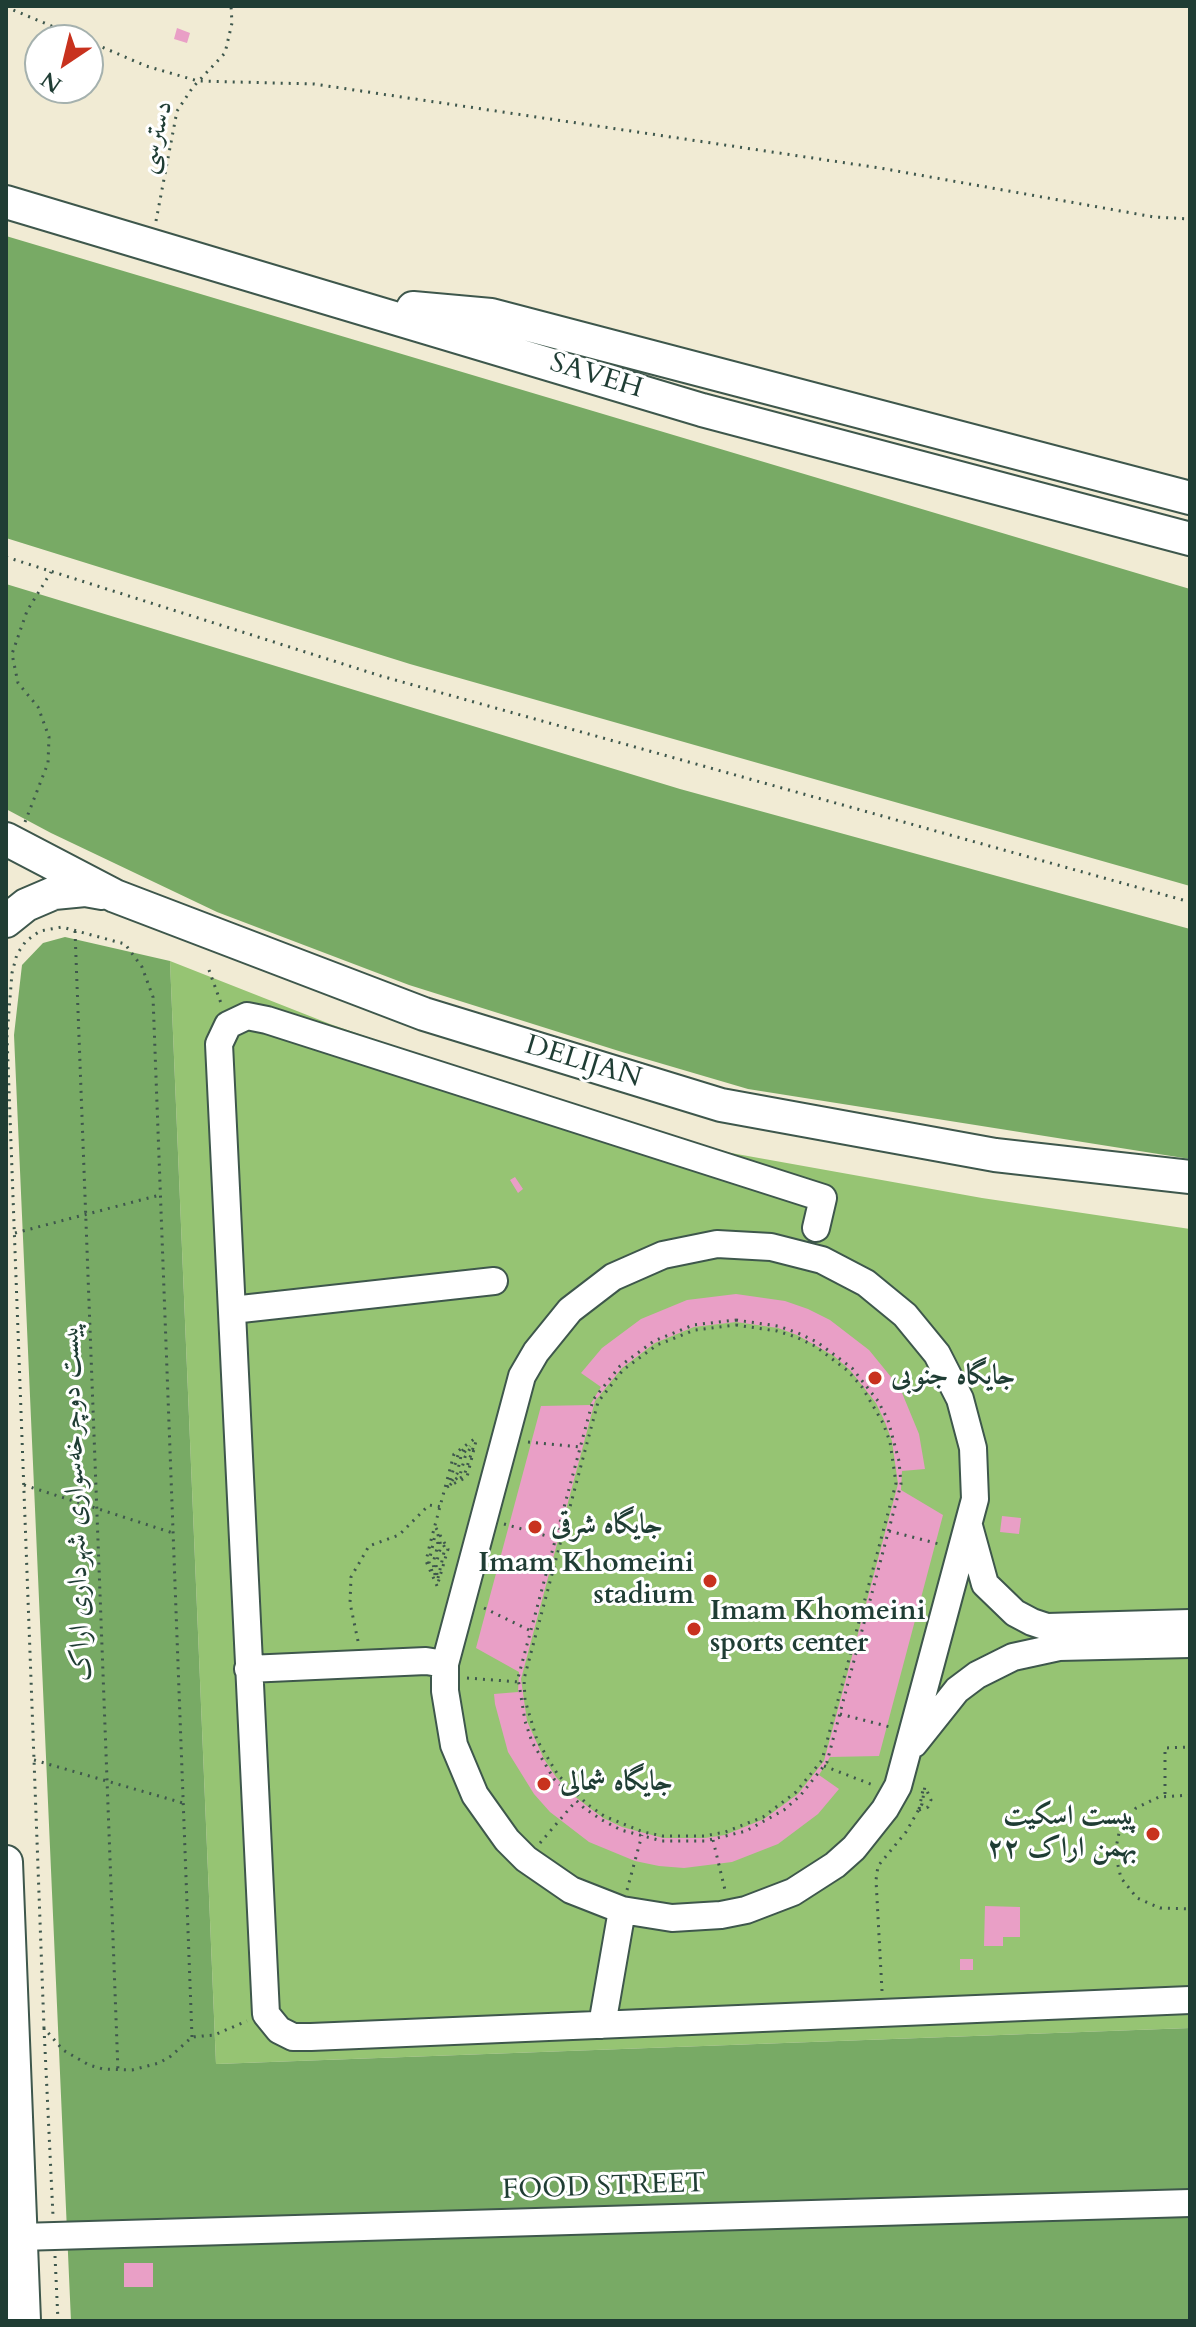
<!DOCTYPE html>
<html>
<head>
<meta charset="utf-8">
<style>
  body { margin:0 }
  #map { position:relative; width:1196px; height:2327px; overflow:hidden; background:#f1ebd4; font-family:Cardo,serif }
  canvas { display:block }
  .frame { position:absolute; inset:0; border:8px solid #1f3d34; pointer-events:none }
  .north { position:absolute; left:24px; top:24px; width:80px; height:80px; box-sizing:border-box; background:#fff; border:2px solid #a5b1ae; border-radius:50%; rotate:215deg; font-size:22px; font-weight:700; line-height:32px; text-align:center; color:#1f3d34 }
  .north::after { content:''; display:block; margin:auto; width:28px; height:36px; background:#c8321e; clip-path:polygon(50% 0,100% 100%,50% 72%,0 100%) }
</style>
</head>
<body>
<div id="map">
<canvas width="1196" height="2327"></canvas>
<div class="frame"></div>
<div class="north">N</div>
</div>
<script>
const c = document.querySelector('canvas').getContext('2d');
c.lineJoin = 'round';
function paint(path, color) { c.fillStyle = color; c.fill(path, 'evenodd'); }
const shape = rows => new Path2D(rows.map(r => 'M' + r).join(''));
function stroke(path, color, width, dash) { c.strokeStyle = color; c.lineWidth = width; c.lineCap = dash ? 'butt' : 'round'; c.setLineDash(dash || []); c.stroke(path); }
function write(font, color, halo, rows, align = 'center') {
  c.font = font + ' Cardo,Amiri,serif'; c.lineWidth = 6; c.setLineDash([]); c.textBaseline = 'middle'; c.strokeStyle = halo; c.fillStyle = color; for (const [text, x, y, turn = 0] of rows) {
    c.save(); c.translate(x, y); c.rotate((+turn || 0) * Math.PI / 180); c.textAlign = isNaN(turn) ? turn : align; if (halo) c.strokeText(text, 0, 0); c.fillText(text, 0, 0); c.restore();
  }
}
paint(shape([
  [170,961,330,1024,577,1109,731,1153,982,1198,1190,1229,1190,2028,216,2064]
]), '#96c473');
paint(shape([
  [6,236,1190,589,1190,886,410,664,6,538],
  [6,584,680,789,1190,929,1190,1159,748,1089,622,1052,409,985,217,912,51,833,6,809],
  [65,937,170,961,216,2064,1190,2028,1190,2321,71,2321,14,1035,22,965,43,943]
]), '#78aa65');
paint(shape([
  [177,28,190,33,187,43,174,39],
  [515,1177,523,1189,518,1193,510,1180],
  [736,1294,785,1301,808,1309,830,1320,869,1350,900,1388,919,1434,925,1469,902,1471,901,1490,943,1515,879,1756,830,1757,819,1775,839,1789,818,1814,778,1844,732,1862,684,1868,659,1866,635,1861,589,1842,550,1812,534,1794,508,1752,495,1704,494,1694,518,1692,519,1672,476,1648,541,1406,590,1405,601,1387,581,1373,602,1348,641,1319,687,1300],
  [736,1322,778,1328,797,1335,834,1356,850,1370,876,1403,885,1422,892,1441,898,1484,824,1761,798,1794,764,1819,725,1835,705,1838,663,1838,622,1827,603,1818,570,1793,556,1777,544,1759,527,1721,521,1679,595,1401,622,1368,655,1343,694,1327],
  [1002,1516,1021,1518,1019,1534,1000,1532],
  [985,1906,1020,1907,1020,1937,1003,1937,1003,1946,984,1946],
  [960,1959,973,1959,973,1970,960,1970],
  [124,2263,153,2263,153,2287,124,2287]
]), '#e99fc6');
const minor = shape([
  [816,1228,823,1198,267,1020,247,1016,228,1025,219,1044,266,2014,279,2030,293,2037,311,2037,1190,2000],
  [717,1244,771,1247,822,1260,866,1283,905,1315,937,1354,960,1399,973,1448,975,1499,898,1786,885,1809,854,1848,835,1865,793,1892,746,1910,721,1915,672,1918,622,1910,571,1890,526,1859,507,1840,475,1795,454,1745,445,1691,445,1664,522,1376,536,1352,570,1310,613,1277,663,1255,717,1244],
  [232,1310,494,1281],
  [969,1526,985,1584,1015,1613,1032,1622,1047,1627,1190,1623],
  [248,1669,426,1661,445,1664],
  [914,1744,957,1690,977,1675,1013,1657,1059,1647,1190,1644],
  [602,2025,622,1910],
  [20,2237,1190,2203]
]);
const major = shape([
  [6,202,702,410,1190,539],
  [413,308,491,315,1190,498],
  [6,839,115,896,424,1014,721,1105,995,1155,1190,1177],
  [6,921,26,905,54,893,85,890,102,893],
  [6,1862,24,2321]
]);
stroke(minor, '#3e574c', 30);
stroke(major, '#3e574c', 36);
stroke(shape([
  [6,7,85,40],
  [88,41,146,66,198,81,314,84,880,168,1154,217,1190,219],
  [156,221,177,111,193,87,225,53,232,23,231,6],
  [6,557,381,676,1190,902],
  [25,822,48,763,49,737,38,707,18,683,12,654,27,611,51,572],
  [75,931,118,2071],
  [209,970,222,1006],
  [15,1233,160,1195],
  [736,1320,778,1326,798,1333,817,1342,852,1368,878,1401,888,1420,899,1461,901,1484,827,1762,800,1796,784,1810,746,1831,705,1841,662,1841,621,1830,602,1820,584,1808,554,1779,532,1742,525,1721,518,1678,593,1400,620,1366,654,1341,693,1325,736,1320],
  [736,1325,777,1331,796,1337,815,1346,848,1371,862,1387,883,1423,890,1442,896,1483,822,1760,796,1792,763,1817,725,1832,704,1836,663,1836,643,1832,604,1816,587,1804,558,1775,537,1740,525,1700,524,1679,598,1402,623,1370,657,1345,695,1330,736,1325],
  [528,1442,580,1447],
  [460,1478,464,1476,474,1445],
  [450,1480,458,1455,465,1448],
  [452,1481,457,1474,461,1456,470,1446],
  [24,1485,173,1533],
  [450,1485,460,1475,465,1457,471,1447],
  [447,1487,467,1477,477,1437],
  [504,1524,554,1538],
  [436,1528,448,1549,438,1583],
  [889,1531,939,1544],
  [432,1571,429,1562,435,1535],
  [435,1575,433,1563,438,1545,437,1536],
  [437,1575,436,1564,441,1546,437,1531],
  [438,1578,445,1548,442,1542],
  [437,1586,426,1561,430,1544,454,1454,477,1437],
  [484,1608,531,1631],
  [358,1641,350,1603,351,1577,369,1546,399,1535,429,1505,442,1507],
  [467,1678,519,1682],
  [840,1714,890,1727],
  [34,1760,183,1803],
  [824,1766,873,1785],
  [1165,1794,1165,1748,1190,1747],
  [1190,1795,1159,1797,1136,1808,1120,1828,1115,1853,1121,1878,1137,1898,1160,1908,1190,1909],
  [919,1809,923,1790],
  [919,1810,928,1807,931,1800,927,1791],
  [713,1840,725,1890],
  [540,1843,576,1801],
  [627,1890,642,1835],
  [882,1991,876,1880,878,1866,906,1832,922,1804,925,1786],
  [44,2028,53,2216],
  [192,2037,153,997,142,967,125,944,62,927,40,931,26,941,17,954,12,973,7,1036,44,2028,63,2050,89,2065,103,2069,132,2070,159,2063,171,2056,192,2037,214,2035,247,2021],
  [55,2256,58,2321]
]), '#3e574c', 3, [2, 6]);
stroke(minor, '#fff', 26);
stroke(major, '#fff', 32);
for (const [x, y, r, color] of [
  [875,1378,8,"#c8321e"],
  [535,1527,8,"#c8321e"],
  [710,1581,8,"#c8321e"],
  [694,1629,8,"#c8321e"],
  [544,1784,8,"#c8321e"],
  [1153,1834,8,"#c8321e"]
]) { const dot = new Path2D(); dot.arc(x, y, r, 0, 2 * Math.PI); c.fillStyle = color; c.fill(dot); stroke(dot, '#fff', 3); }
write('28px', '#1f3d34', '#fff', [
  ["دسترسی",156,137,-75],
  ["SAVEH",596,377,17],
  ["DELIJAN",583,1063,17],
  ["پیست دوچرخه‌سواری شهرداری اراک",77,1502,-92],
  ["FOOD STREET",604,2188,-2]
]);
write('bold 28px', '#1f3d34', '#fff', [
  ["جایگاه جنوبی",891,1378],
  ["جایگاه شرقی",551,1527],
  ["Imam Khomeini",694,1565,"right"],
  ["stadium",694,1597,"right"],
  ["Imam Khomeini",710,1613],
  ["sports center",710,1645],
  ["جایگاه شمالی",560,1784],
  ["پیست اسکیت",1137,1818,"right"],
  ["۲۲ بهمن اراک",1137,1850,"right"]
], 'left');
</script>
</body>
</html>
